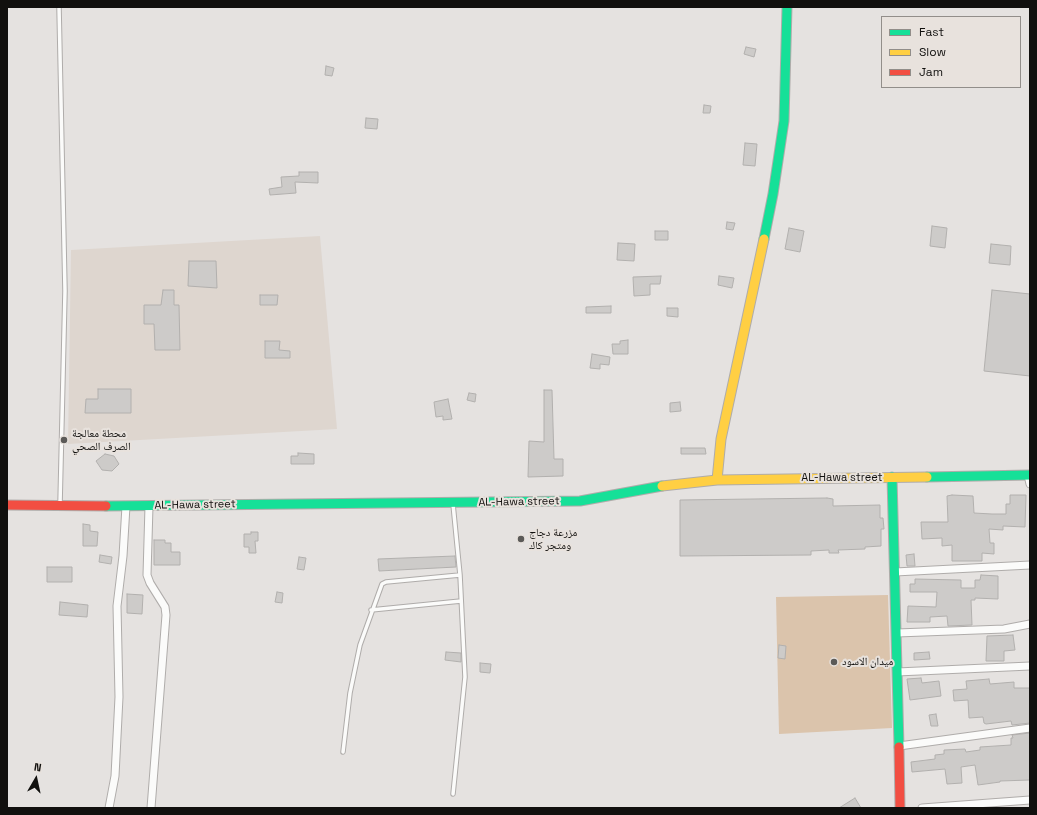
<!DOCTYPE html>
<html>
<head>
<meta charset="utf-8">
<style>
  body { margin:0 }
  #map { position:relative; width:1037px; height:815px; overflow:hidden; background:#e5e2e0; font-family:"Space Grotesk",sans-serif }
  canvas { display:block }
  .frame { position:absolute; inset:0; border:8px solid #11100e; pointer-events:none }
  .legend { position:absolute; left:881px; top:16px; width:140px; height:72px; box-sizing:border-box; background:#e8e2dd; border:1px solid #928e8a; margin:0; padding:5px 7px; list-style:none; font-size:12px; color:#11100e }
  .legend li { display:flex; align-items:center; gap:8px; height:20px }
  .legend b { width:20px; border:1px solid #928e8a }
  .north { position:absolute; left:16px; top:759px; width:40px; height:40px; -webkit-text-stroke:3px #e8e2dd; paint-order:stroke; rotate:9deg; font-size:11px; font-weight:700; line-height:16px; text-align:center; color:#11100e }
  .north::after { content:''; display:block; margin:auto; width:14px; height:18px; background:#11100e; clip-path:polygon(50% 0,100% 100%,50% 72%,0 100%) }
</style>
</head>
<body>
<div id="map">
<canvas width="1037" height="815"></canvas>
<div class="frame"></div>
<ul class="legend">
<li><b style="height:5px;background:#16e098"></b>Fast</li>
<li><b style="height:5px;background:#ffcf43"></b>Slow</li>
<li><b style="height:5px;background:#f24e42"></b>Jam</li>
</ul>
<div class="north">N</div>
</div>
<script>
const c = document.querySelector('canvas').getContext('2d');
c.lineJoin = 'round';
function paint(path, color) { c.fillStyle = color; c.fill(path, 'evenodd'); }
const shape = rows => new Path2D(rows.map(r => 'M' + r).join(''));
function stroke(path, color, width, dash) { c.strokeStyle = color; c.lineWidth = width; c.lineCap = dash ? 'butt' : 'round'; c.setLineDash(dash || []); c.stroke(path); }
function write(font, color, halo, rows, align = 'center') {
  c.font = font + ' "Space Grotesk","Noto Naskh Arabic",sans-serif'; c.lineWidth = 4; c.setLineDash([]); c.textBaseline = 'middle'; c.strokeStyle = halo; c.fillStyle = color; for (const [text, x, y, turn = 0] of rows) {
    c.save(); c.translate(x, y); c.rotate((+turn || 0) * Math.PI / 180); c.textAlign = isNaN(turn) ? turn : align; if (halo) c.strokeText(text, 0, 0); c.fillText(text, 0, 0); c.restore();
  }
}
paint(shape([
  [320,236,337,429,68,444,71,250]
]), '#ded6cf');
paint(shape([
  [888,595,892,728,779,734,776,597]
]), '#dbc4ac');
const building = shape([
  [746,47,756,49,754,57,744,54,746,47],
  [326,66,334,68,332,76,325,75,326,66],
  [704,105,711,106,710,113,703,113,704,105],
  [366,118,378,119,377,129,365,128,366,118],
  [745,143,757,144,755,166,743,165,745,143],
  [299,172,318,172,318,183,295,182,296,193,270,195,269,189,282,187,281,177,299,176,299,172],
  [727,222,735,223,733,230,726,229,727,222],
  [932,226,947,228,945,248,930,246,932,226],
  [789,228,804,231,800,252,785,249,789,228],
  [655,231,668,231,668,240,655,240,655,231],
  [618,243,635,244,634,261,617,260,618,243],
  [991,244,1011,246,1010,265,989,263,991,244],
  [189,261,216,261,217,288,188,286,189,261],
  [661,276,660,284,650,284,650,295,634,296,633,277,661,276],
  [719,276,734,278,732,288,718,285,719,276],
  [163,290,174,290,174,305,179,305,180,350,155,350,154,324,144,324,144,305,161,305,163,290],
  [992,290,1030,294,1030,376,984,371,992,290],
  [260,295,278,295,277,305,260,305,260,295],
  [611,306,611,313,586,313,586,307,611,306],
  [667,308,678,308,678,317,667,316,667,308],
  [628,340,628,354,613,354,612,344,620,344,620,341,628,340],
  [265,341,280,341,279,350,290,351,290,358,265,358,265,341],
  [592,354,610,357,609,365,600,364,600,369,590,368,592,354],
  [98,389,131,389,131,413,85,413,86,399,98,399,98,389],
  [544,390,552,390,554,459,563,459,563,476,528,477,529,441,544,442,544,390],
  [469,393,476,394,475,402,467,400,469,393],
  [448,399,452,419,443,420,443,416,436,417,434,402,448,399],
  [680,402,681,411,670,412,670,403,680,402],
  [681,448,705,448,706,454,681,454,681,448],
  [298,453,314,454,314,464,291,464,291,456,298,456,298,453],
  [105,454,114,456,119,464,112,471,102,470,96,461,105,454],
  [952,495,973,496,974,513,992,514,1006,514,1006,504,1010,504,1010,495,1026,495,1025,527,1003,526,1003,530,989,529,990,543,994,543,994,554,982,553,982,561,952,561,952,545,942,546,942,538,922,539,921,522,948,522,947,496,952,495],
  [827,498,833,499,833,506,880,505,880,518,883,518,884,529,881,529,881,546,865,547,865,549,838,550,839,553,829,553,829,550,811,551,811,555,680,556,680,500,827,498],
  [83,524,90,525,90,531,98,532,97,546,83,546,83,524],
  [251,532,258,532,258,541,255,541,256,553,249,553,249,547,244,547,244,534,251,534,251,532],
  [154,540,165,540,165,543,171,543,171,552,180,552,180,565,154,565,154,540],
  [914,554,915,566,907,566,906,555,914,554],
  [100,555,112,557,111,564,99,562,100,555],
  [455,556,456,567,379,571,378,559,455,556],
  [299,557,306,558,304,570,297,569,299,557],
  [47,567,72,567,72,582,47,582,47,567],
  [981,575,998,576,998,599,975,598,975,600,971,600,972,625,948,626,947,616,930,617,930,622,907,622,908,606,936,607,937,592,910,592,910,584,915,584,915,579,961,580,961,588,975,588,975,580,980,580,981,575],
  [277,592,283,593,282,603,275,602,277,592],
  [127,594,143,595,142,614,127,613,127,594],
  [60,602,88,605,87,617,59,615,60,602],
  [1013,635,1015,650,1004,651,1004,661,986,661,987,636,1013,635],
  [779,645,786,646,785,659,778,658,779,645],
  [446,652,461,653,461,662,445,660,446,652],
  [929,652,930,659,914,660,914,653,929,652],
  [480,663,491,664,490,673,480,672,480,663],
  [921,678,922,683,939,681,941,696,910,700,907,679,921,678],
  [989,679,990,684,1014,682,1014,688,1030,688,1030,723,1012,725,1011,721,986,724,984,723,983,717,969,718,968,700,954,701,953,690,967,689,966,681,989,679],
  [936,714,938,726,931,726,929,715,936,714],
  [1030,733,1030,780,1000,781,1000,782,978,785,975,765,961,767,962,783,947,784,945,769,912,772,911,762,935,759,935,755,944,754,944,750,965,749,966,752,980,750,980,747,1011,745,1011,738,1013,738,1012,735,1030,733],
  [855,798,861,808,839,808,855,798]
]);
paint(building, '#cdcbc9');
stroke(building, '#b2b0ae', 1);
const lane = shape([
  [59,7,65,291,60,504],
  [371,610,461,601],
  [343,752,350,693,360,645,382,584,386,582,460,575],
  [453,794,465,677,460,575,453,504]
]);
const street = shape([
  [1028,475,1030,484],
  [149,506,147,575,150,583,165,607,166,615,151,808],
  [895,572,1030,565],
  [897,633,1004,629,1030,624],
  [897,672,1030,666],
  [899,746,1030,728],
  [109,808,115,776,119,697,117,606,123,556,126,506],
  [922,808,1030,800]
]);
const fast = shape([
  [764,239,773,194,784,121,787,7],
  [892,477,899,747],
  [927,477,1030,475],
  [106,506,580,501,662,486]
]);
const slow = shape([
  [717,480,721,439,764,239],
  [662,486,717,480,927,477]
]);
const jam = shape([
  [7,505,106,506],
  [899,747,900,808]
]);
stroke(lane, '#afacaa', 5.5);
stroke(street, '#afacaa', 9);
stroke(fast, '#afacaa', 11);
stroke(slow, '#afacaa', 11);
stroke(jam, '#afacaa', 11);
stroke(lane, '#fbfbfa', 3.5);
stroke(street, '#fbfbfa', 7);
stroke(fast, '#16e098', 9);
stroke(slow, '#ffcf43', 9);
stroke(jam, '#f24e42', 9);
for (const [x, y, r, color] of [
  [64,440,4,"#5b5a58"],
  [521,539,4,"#5b5a58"],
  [834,662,4,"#5b5a58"]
]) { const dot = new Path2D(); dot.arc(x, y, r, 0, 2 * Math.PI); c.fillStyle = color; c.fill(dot); stroke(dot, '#e8e2dd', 1.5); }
write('11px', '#11100e', '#e8e2dd', [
  ["محطة معالجة",72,434],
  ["الصرف الصحي",72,447],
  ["مزرعة دجاج",529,533],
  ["ومتجر كاك",529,546],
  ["ميدان الاسود",842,662]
], 'left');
write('11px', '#11100e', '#e8e2dd', [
  ["AL-Hawa street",842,478],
  ["AL-Hawa street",519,502,-1],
  ["AL-Hawa street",195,505,-1]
]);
</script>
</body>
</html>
